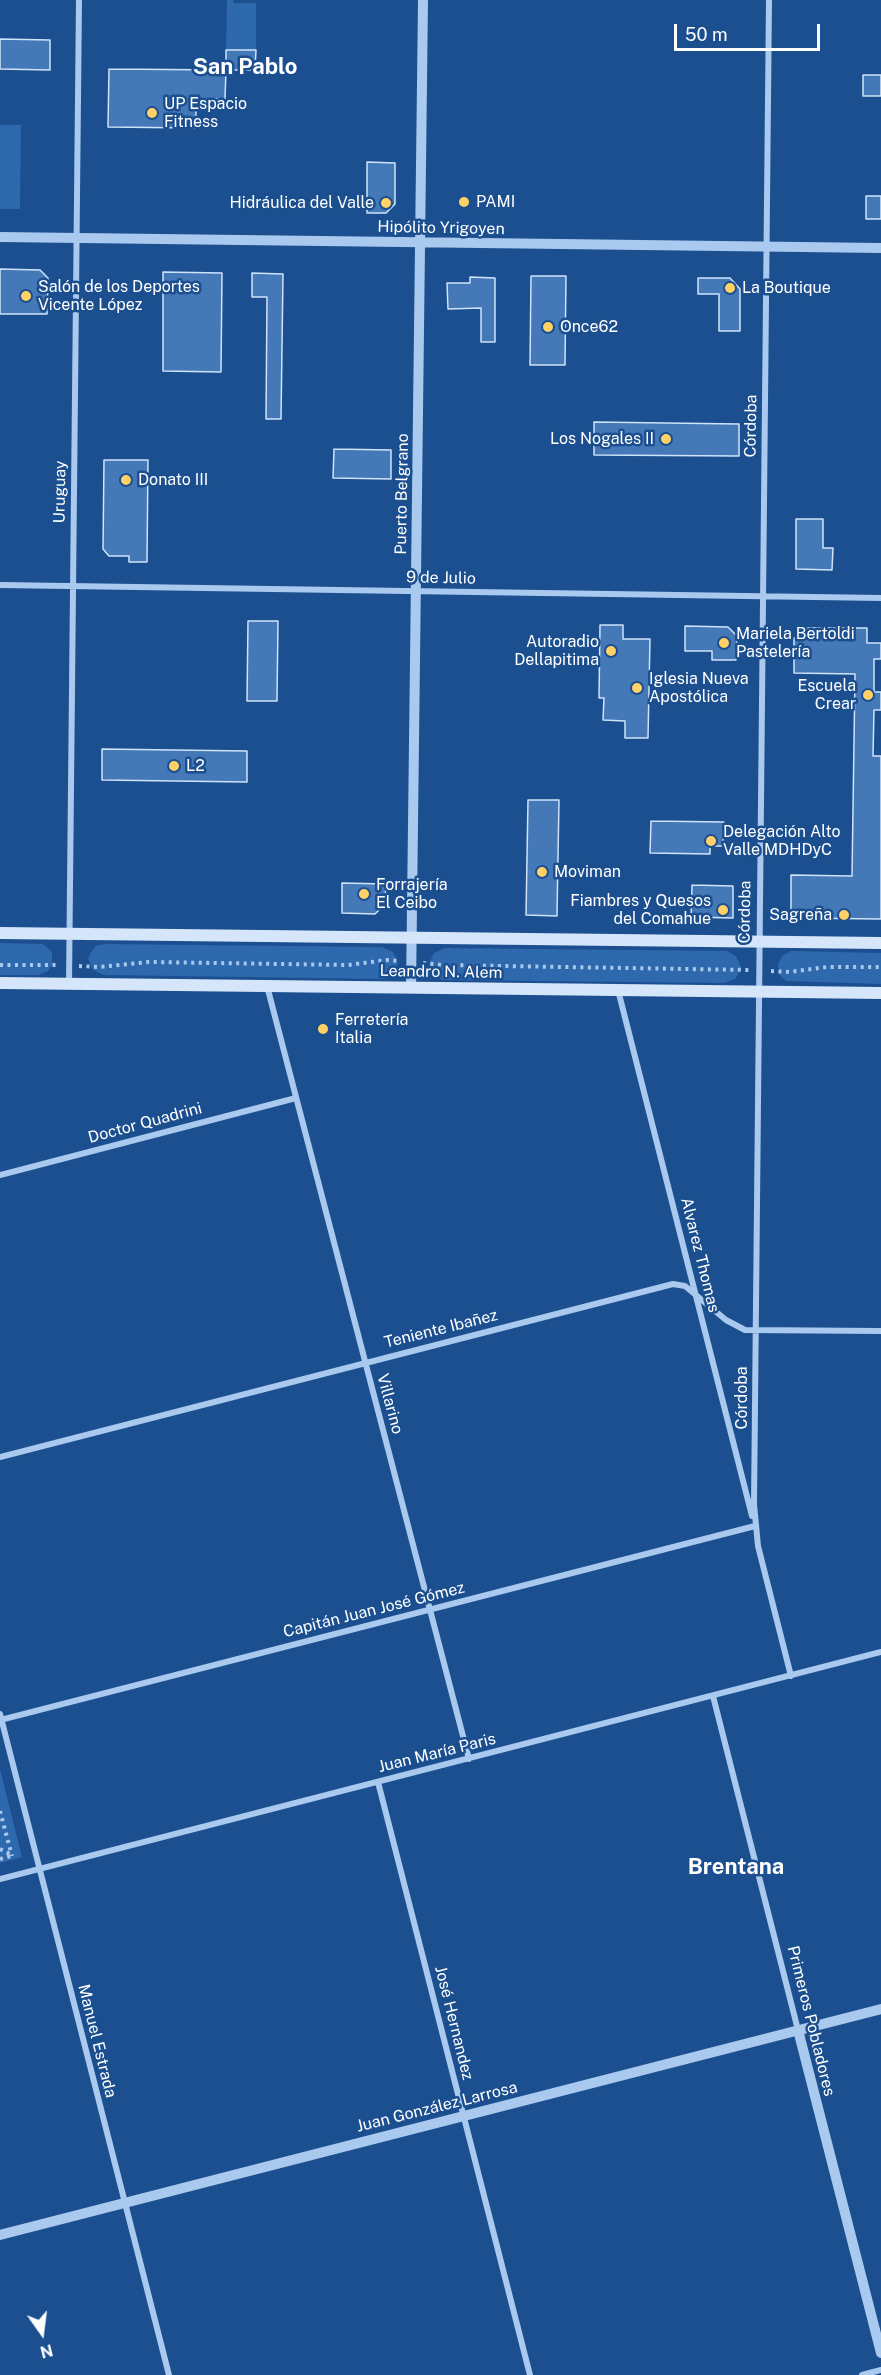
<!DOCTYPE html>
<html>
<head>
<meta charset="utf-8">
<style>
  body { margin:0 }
  #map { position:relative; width:881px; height:2375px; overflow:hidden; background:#1b4f8f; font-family:"Public Sans",sans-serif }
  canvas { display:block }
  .north { position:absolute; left:12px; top:2303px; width:60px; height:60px; -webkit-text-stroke:4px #1b4f8f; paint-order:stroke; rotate:166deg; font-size:16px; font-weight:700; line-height:24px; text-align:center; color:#fff }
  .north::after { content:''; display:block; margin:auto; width:21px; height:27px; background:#fff; clip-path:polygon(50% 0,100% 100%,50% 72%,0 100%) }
  .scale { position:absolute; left:674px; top:24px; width:146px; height:27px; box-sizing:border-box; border:3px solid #fff; border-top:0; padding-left:8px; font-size:18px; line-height:21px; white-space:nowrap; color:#fff; -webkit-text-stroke:4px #1b4f8f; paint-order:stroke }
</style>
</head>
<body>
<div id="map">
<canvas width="881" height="2375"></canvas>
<div class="north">N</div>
<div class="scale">50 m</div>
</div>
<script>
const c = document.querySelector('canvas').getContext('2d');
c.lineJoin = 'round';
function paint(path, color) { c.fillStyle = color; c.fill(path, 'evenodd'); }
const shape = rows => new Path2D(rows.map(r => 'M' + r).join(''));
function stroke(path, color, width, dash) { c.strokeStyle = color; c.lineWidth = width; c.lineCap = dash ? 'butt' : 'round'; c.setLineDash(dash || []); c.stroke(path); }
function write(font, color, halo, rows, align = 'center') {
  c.font = font + ' "Public Sans",sans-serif'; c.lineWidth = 5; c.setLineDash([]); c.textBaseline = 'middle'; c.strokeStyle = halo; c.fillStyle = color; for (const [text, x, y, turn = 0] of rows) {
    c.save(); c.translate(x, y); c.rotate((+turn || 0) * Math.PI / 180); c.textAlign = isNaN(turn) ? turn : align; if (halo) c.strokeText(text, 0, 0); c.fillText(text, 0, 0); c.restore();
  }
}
paint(shape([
  [227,0,233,0,234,3,256,3,256,50,226,50],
  [0,125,21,125,20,209,0,209],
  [0,943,43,944,52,952,52,965,48,971,39,975,0,975],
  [105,944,382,947,393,952,398,963,393,974,384,979,104,975,93,970,88,959,91,952,96,946],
  [445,948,727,951,736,956,741,967,736,978,725,983,442,980,432,973,429,964,434,953],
  [791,951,881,953,881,984,786,981,779,974,778,964,782,956],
  [0,1769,22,1857,0,1863]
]), '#2e69ad');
const building = shape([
  [0,39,50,40,50,70,0,69,0,39],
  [226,50,256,50,255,70,226,70,226,50],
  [109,69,226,70,225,99,196,99,196,128,108,127,109,69],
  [863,75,881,75,881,96,863,96,863,75],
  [367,162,395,163,395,204,386,213,367,213,367,162],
  [866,196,881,196,881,219,866,219,866,196],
  [0,269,40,270,48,278,47,314,0,314,0,269],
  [163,272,222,273,221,372,163,371,163,272],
  [252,273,283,274,281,419,266,419,267,297,252,297,252,273],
  [531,276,566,276,565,365,530,365,531,276],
  [470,277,495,278,495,342,481,342,481,308,448,309,447,283,470,283,470,277],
  [698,278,730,278,740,289,740,331,719,331,719,294,698,294,698,278],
  [594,422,739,424,739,456,594,455,594,422],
  [334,449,391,450,391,479,333,478,334,449],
  [104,460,148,460,147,562,129,562,129,556,109,556,103,549,104,460],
  [796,519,823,519,823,548,833,548,832,570,796,569,796,519],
  [248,621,278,621,277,701,247,701,248,621],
  [600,625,623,625,623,639,650,639,648,738,625,738,625,721,603,720,604,698,599,698,600,625],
  [685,626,728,627,737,636,736,660,712,660,712,651,685,651,685,626],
  [805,628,867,628,867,643,881,643,881,659,874,659,874,692,881,692,881,710,874,710,873,756,881,756,881,919,791,918,791,875,852,876,855,674,794,673,794,638,804,638,805,628],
  [102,749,247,751,247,782,102,780,102,749],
  [528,800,559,800,557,916,526,915,528,800],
  [651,821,724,822,723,846,710,846,710,854,650,853,651,821],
  [342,883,386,884,385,904,375,914,342,913,342,883],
  [692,885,733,886,733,918,691,917,692,885]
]);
paint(building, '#4478b7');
stroke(building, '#cfe3fa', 1.5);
stroke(shape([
  [423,963,442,965,749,970],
  [0,965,60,965],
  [79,966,99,967,149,962,348,965,387,960,398,961],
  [771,971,789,972,827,967,881,967],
  [0,1811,12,1856],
  [0,1849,12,1855],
  [0,1859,11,1856]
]), '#a9c9ee', 4, [3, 4.5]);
stroke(shape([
  [769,0,754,1504,758,1546,791,1676],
  [0,585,881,598],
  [69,983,79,0],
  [267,986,469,1759],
  [618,990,752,1516],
  [0,1175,296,1098],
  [0,1457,673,1284,685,1286,726,1320,745,1330,881,1331],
  [713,1696,798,2030],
  [0,1714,169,2375],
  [0,1720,755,1526],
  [378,1782,530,2375],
  [0,1879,881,1652],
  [862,2375,881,2370]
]), '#a9c9ee', 6);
stroke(shape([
  [0,237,881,248],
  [411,988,423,0],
  [798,2030,881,2353],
  [0,2235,881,2009]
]), '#a9c9ee', 10);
stroke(shape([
  [0,933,881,943],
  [0,983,881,993]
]), '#d6e6fa', 12);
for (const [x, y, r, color] of [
  [152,113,6,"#ffd166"],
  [464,202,6,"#ffd166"],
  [386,203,6,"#ffd166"],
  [730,288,6,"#ffd166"],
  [26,296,6,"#ffd166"],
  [548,327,6,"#ffd166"],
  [666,439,6,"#ffd166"],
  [126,480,6,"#ffd166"],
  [724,643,6,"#ffd166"],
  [611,651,6,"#ffd166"],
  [637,688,6,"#ffd166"],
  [868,695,6,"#ffd166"],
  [174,766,6,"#ffd166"],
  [711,841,6,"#ffd166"],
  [542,872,6,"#ffd166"],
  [364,894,6,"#ffd166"],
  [723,910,6,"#ffd166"],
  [844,915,6,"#ffd166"],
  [323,1029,6,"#ffd166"]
]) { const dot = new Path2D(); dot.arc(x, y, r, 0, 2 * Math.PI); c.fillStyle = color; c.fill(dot); stroke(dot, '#1b4f8f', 2); }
write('16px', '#fff', '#1b4f8f', [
  ["UP Espacio",164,104],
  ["Fitness",164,122],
  ["PAMI",476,202],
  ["Hidráulica del Valle",374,203,"right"],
  ["Salón de los Deportes",38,287],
  ["Vicente López",38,305],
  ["La Boutique",742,288],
  ["Once62",560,327],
  ["Los Nogales II",654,439,"right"],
  ["Donato III",138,480],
  ["Mariela Bertoldi",736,634],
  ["Pastelería",736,652],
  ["Autoradio",599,642,"right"],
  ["Dellapitima",599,660,"right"],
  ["Iglesia Nueva",649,679],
  ["Apostólica",649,697],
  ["Escuela",856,686,"right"],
  ["Crear",856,704,"right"],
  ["L2",186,766],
  ["Delegación Alto",723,832],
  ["Valle MDHDyC",723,850],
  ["Moviman",554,872],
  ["Forrajería",376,885],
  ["El Ceibo",376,903],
  ["Fiambres y Quesos",711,901,"right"],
  ["del Comahue",711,919,"right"],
  ["Sagreña",832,915,"right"],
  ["Ferretería",335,1020],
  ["Italia",335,1038]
], 'left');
write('16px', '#fff', '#1b4f8f', [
  ["Hipólito Yrigoyen",441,228,1],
  ["Córdoba",751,426,-89],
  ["Uruguay",60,492,-89],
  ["Puerto Belgrano",402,494,-89],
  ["9 de Julio",441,578,1],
  ["Córdoba",745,912,-89],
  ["Leandro N. Alem",441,972,1],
  ["Doctor Quadrini",145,1123,-15],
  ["Alvarez Thomas",700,1255,76],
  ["Teniente Ibañez",441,1329,-14],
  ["Córdoba",742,1398,-90],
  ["Villarino",390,1404,75],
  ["Capitán Juan José Gómez",374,1610,-14],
  ["Juan María Paris",437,1753,-14],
  ["Primeros Pobladores",811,2021,76],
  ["José Hernandez",454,2023,76],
  ["Manuel Estrada",97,2041,76],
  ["Juan González Larrosa",437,2107,-14]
]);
write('bold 22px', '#fff', '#1b4f8f', [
  ["San Pablo",245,67],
  ["Brentana",736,1867]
]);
</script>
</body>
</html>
